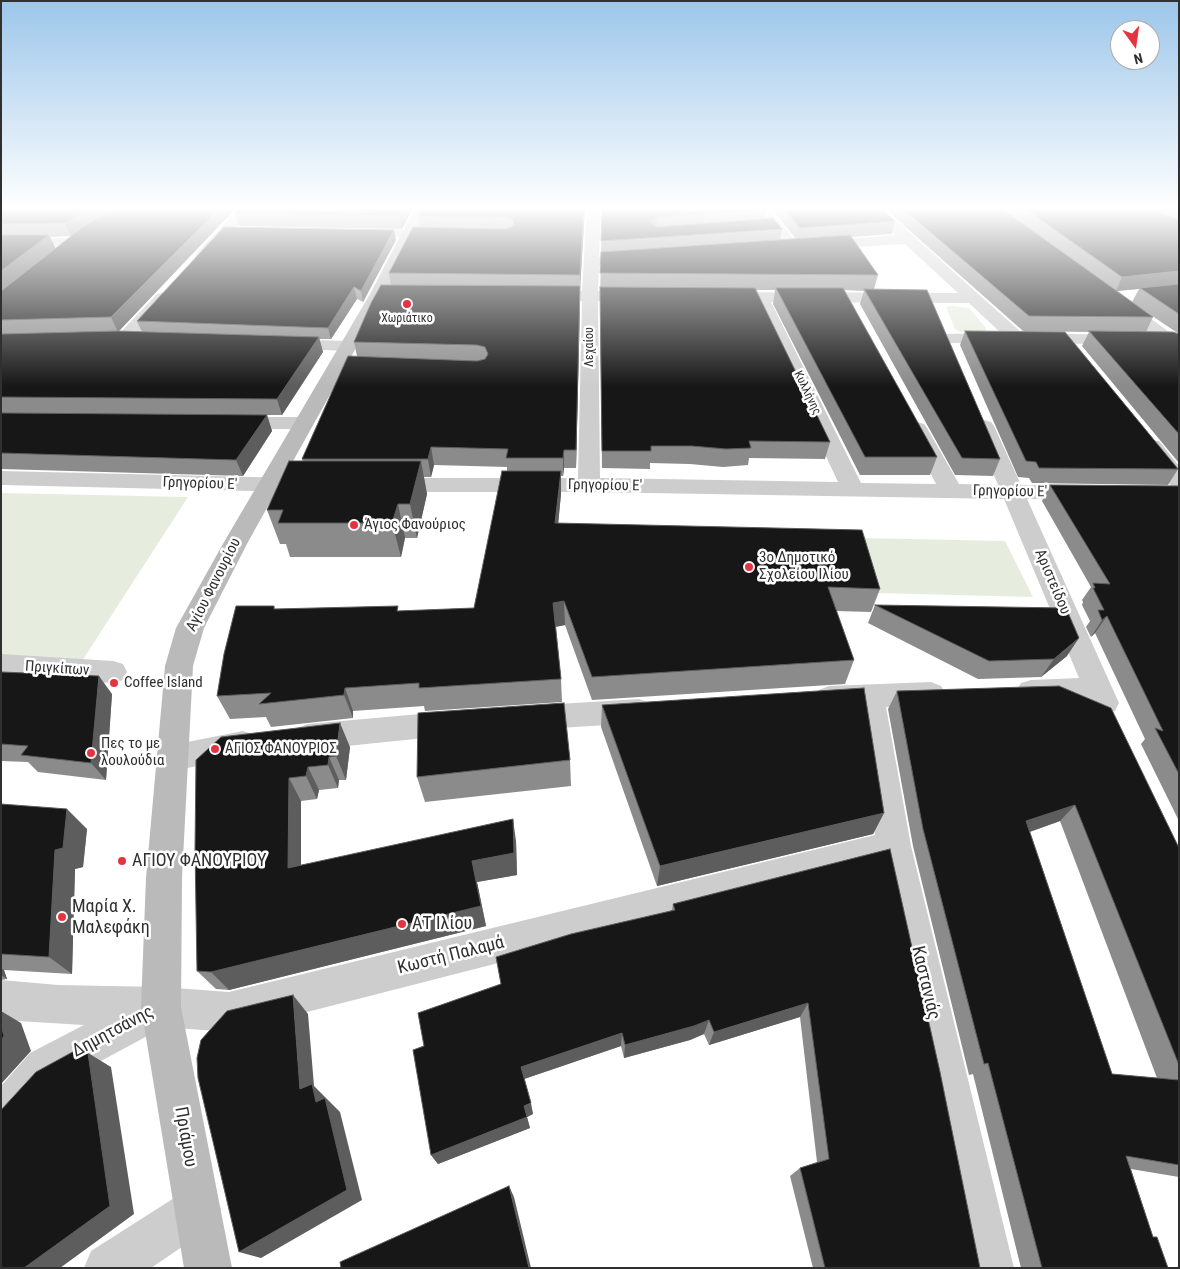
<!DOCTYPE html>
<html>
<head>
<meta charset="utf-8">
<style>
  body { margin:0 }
  #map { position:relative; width:1180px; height:1269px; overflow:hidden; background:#fff; font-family:"Roboto Condensed",sans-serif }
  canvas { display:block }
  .frame { position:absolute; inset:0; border:2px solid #303030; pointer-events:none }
  .north { position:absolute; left:1110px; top:20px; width:50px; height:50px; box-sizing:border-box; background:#fff; border:1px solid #acacac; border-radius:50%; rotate:166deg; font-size:14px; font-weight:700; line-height:20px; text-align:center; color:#303030 }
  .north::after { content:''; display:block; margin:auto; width:18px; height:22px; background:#e53441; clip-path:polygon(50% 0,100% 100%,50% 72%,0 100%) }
</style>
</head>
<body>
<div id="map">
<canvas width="1180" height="1269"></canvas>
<div class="frame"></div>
<div class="north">N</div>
</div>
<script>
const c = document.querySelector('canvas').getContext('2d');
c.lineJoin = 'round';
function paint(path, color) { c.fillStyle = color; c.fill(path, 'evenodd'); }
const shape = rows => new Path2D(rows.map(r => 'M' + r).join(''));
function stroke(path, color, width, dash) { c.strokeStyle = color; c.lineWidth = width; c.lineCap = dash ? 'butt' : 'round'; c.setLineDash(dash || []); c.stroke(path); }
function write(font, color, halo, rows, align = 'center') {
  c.font = font + ' "Roboto Condensed",sans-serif'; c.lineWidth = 5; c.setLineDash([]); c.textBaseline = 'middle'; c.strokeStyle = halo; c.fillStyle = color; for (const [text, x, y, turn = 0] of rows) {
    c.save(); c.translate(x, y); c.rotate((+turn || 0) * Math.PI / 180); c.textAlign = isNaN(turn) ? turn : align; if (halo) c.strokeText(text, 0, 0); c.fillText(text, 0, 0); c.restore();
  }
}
paint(shape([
  [951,306,969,308,986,328,986,331,981,333,961,332,955,329,946,307],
  [1,493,188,497,82,661,1,655],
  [860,538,1005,541,1033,597,877,593]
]), '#e6eddf');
paint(shape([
  [239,208,253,208,208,258,198,258,196,255,198,252,239,208],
  [587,208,601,208,599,257,638,254,643,256,646,259,643,262,638,264,599,266,598,291,636,291,642,293,644,296,642,299,636,301,598,301,600,478,838,482,754,302,721,302,715,300,713,297,715,294,721,292,958,293,905,244,818,249,813,248,811,245,813,242,818,241,896,235,867,208,882,208,1022,333,1128,335,1131,339,1128,343,1122,344,946,343,940,342,937,338,940,334,1001,333,969,303,771,302,861,483,936,484,907,428,910,424,917,422,924,424,927,428,959,484,998,485,974,426,977,422,984,420,991,422,994,426,1021,485,1082,486,1090,488,1093,493,1090,498,1082,500,1027,499,1119,703,1115,711,1104,715,1093,711,1088,701,1031,702,1021,699,1016,691,1021,683,1031,680,1079,678,1004,499,589,492,388,492,380,490,377,485,380,480,388,478,578,478,582,301,544,301,538,299,536,296,538,293,544,291,582,291,587,208],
  [754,208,768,208,798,244,800,247,798,250,788,250,754,208],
  [357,229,439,230,444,231,446,234,444,237,439,238,352,236,350,233,352,230,357,229],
  [74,238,79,239,81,242,79,245,1,247,1,239,74,238],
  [163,292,169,294,171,297,169,300,130,343,124,344,118,343,115,339,118,335,157,294,163,292],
  [1119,299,1125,300,1179,339,1179,352,1173,351,1113,308,1111,304,1113,300,1119,299],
  [283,339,347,341,353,342,356,346,353,350,347,351,277,348,274,344,277,340,283,339],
  [233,417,303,417,310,419,313,423,310,427,303,429,233,429,226,427,223,423,226,419,233,417],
  [1151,440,1159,441,1179,466,1179,488,1171,486,1140,446,1143,441,1151,440],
  [1,471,295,478,303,480,306,485,303,490,295,492,1,485,1,471],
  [1,654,113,661,123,664,127,672,123,680,113,683,1,676,1,654],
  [931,682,941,686,946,694,941,702,931,706,886,707,911,846,1014,1268,966,1268,881,865,229,1032,164,1027,60,1083,16,1134,1,1141,1,1086,30,1053,84,1025,1,1020,1,980,58,985,161,987,229,992,875,835,856,709,829,710,819,706,814,698,819,690,829,686,931,682],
  [639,699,650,703,654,711,650,719,639,723,527,730,516,727,512,718,516,709,527,706,639,699],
  [454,711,465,714,469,723,465,732,454,735,308,750,297,746,293,737,297,728,308,724,454,711],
  [243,731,254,735,259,744,254,753,243,757,172,771,161,767,156,758,161,749,172,745,243,731],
  [198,1186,214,1193,221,1209,214,1225,151,1268,84,1268,91,1251,182,1193,198,1186]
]), '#cdcdcd');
paint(shape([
  [415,208,429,208,386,294,248,542,204,628,193,666,182,878,181,1007,232,1268,184,1268,141,1007,146,878,165,666,176,628,224,542,370,294,415,208]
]), '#bababa');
paint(shape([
  [1,208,236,208,119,331,142,332,137,321,396,240,363,302,357,299,331,339,319,339,323,352,282,415,267,415,272,431,243,476,1,469],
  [71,236,56,249,50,237],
  [240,208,413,208,402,229,239,226,235,213],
  [423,208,585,208,580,289,576,468,564,468,563,476,561,476,561,494,558,523,880,589,871,612,836,611,854,660,845,684,592,700,565,625,556,627,561,679,562,702,425,711,424,706,353,711,353,718,271,727,266,717,230,719,217,696,274,606,275,609,400,611,474,608,507,471,507,467,434,465,431,477,424,477,427,494,417,538,405,538,401,557,290,557,286,544,280,544,267,510,303,461,302,459,357,356,354,342,391,285,389,273,420,227,419,216],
  [602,208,766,210,764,219,782,229,780,240,796,239,771,208,881,208,895,221,892,234,852,237,878,275,874,289,1000,459,993,476,955,475,860,304,864,291,844,290,937,457,930,475,860,475,773,304,775,290,756,290,830,442,825,459,749,458,748,465,723,467,690,464,650,463,650,469,602,468,600,302],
  [884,208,1179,208,1179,334,1136,305,1153,317,1146,332,1179,334,1179,463,1082,346,1089,332,1023,331],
  [1139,289,1132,302,1117,291],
  [965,331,1178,469,1168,485,1032,483,1029,478,1018,477,960,345],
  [1050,485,1179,486,1179,821,1141,744,1145,739,1095,633,1091,637,1086,627,1090,621,1082,605,1083,602,1082,600,1091,587,1042,501],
  [875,605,1067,656,1041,677,978,679,868,623],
  [1,672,112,694,106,780,38,772,28,762,1,761],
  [897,691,1179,848,1179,1177,1131,1169,1153,1237,1168,1268,1021,1268,973,1074,969,1075,913,846,888,709],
  [1060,821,1157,1078,1112,1074,1030,832],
  [602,705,884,813,873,834,657,886,601,727],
  [350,747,346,780,339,780,338,788,319,790,317,799,301,801,301,865,516,841,517,875,477,882,486,926,229,990,216,989,197,971,196,760],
  [570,760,571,786,425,802,417,777],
  [1,804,87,829,83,867,75,869,72,974,4,970,7,979,1,980],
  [890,849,980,1268,813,1268,790,1176,800,1168,817,1162,800,1017,709,1045,704,1034,690,1040,624,1058,621,1046,524,1079,533,1114,527,1117,530,1128,438,1164,431,1155,424,1046,501,984,672,910,673,904]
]), '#8b8b8b');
paint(shape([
  [90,208,115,208,71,236,65,223],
  [220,208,236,208,118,332,111,317],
  [404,208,413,208,402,229,400,216],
  [584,208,585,208,580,289,580,275],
  [657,217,656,230,650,222],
  [394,230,396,240,363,302,361,291],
  [49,235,56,249,1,291,1,271],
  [1179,271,1179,285,1116,291,1122,277],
  [580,286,580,302,576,468,576,450],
  [354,287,357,299,331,339,328,328],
  [319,337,323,352,282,415,277,399],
  [267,415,272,431,243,476,236,460],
  [431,447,434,465,431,477,428,459],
  [564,450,564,468,563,476,563,458],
  [421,461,427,494,417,538,410,504],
  [561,471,561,494,556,547,555,523],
  [398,504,405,538,401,557,392,523],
  [564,601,565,625,554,627,553,603],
  [1107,616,1095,633,1091,637,1102,620],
  [1079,638,1067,656,1041,677,1054,659],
  [99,676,112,694,106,780,91,763],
  [345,688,353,711,353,718,344,695],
  [340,723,350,747,346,780,336,756],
  [329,757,339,780,338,788,328,765],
  [308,767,319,790,317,799,306,776],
  [289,778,301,801,301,889,288,868],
  [1075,805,1060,821,1012,838,1026,821],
  [67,809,87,829,83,867,75,869,72,974,49,957,55,850],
  [884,813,873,834,657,886,660,866],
  [513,819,516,841,517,875,477,882,486,926,229,990,211,972,472,861],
  [1,968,4,970,7,979,1,975],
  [293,995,308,1014,314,1086,340,1112,362,1200,261,1258,239,1252,300,1089],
  [808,1003,800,1017,709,1045,714,1032],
  [1,1011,21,1023,31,1051,1,1084],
  [709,1020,704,1034,690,1040,624,1058,625,1045],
  [622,1033,621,1046,524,1079,521,1067],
  [88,1053,111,1067,134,1214,60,1268,24,1268],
  [531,1103,533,1114,527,1117,530,1128,438,1164,431,1155],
  [509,1186,514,1197,531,1268,529,1268]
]), '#5d5d5d');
const building = shape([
  [1,208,90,208,65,223,1,224,1,208],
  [114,208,220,208,111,317,1,320,1,291,84,226,114,208],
  [240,208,404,208,400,216,235,213,240,208],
  [423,208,584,208,580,275,389,273,413,227,505,229,512,227,514,222,510,218,505,217,419,216,423,208],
  [602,208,764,208,766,210,657,217,650,222,657,227,773,218,782,229,601,241,602,208],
  [783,208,881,208,895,221,800,228,783,208],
  [902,208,1001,208,1153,317,1029,316,902,208],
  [1024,208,1150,208,1179,220,1179,271,1122,277,1024,208],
  [224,227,394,230,361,291,354,287,328,328,137,321,224,227],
  [1,235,49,235,1,271,1,235],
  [850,235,878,275,600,273,601,252,850,235],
  [1179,284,1179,314,1140,288,1179,284],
  [381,285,580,286,576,450,564,450,563,458,506,458,508,449,431,447,428,459,302,459,348,356,477,361,485,359,488,354,485,347,477,345,354,342,371,303,381,285],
  [600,287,755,288,830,442,749,441,751,448,726,449,692,446,651,446,651,451,602,451,600,287],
  [776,288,843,288,937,457,865,457,776,288],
  [864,289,927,290,1000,459,962,458,864,289],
  [117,331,319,337,277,399,1,397,1,334,117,331],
  [965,331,1065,332,1178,469,1039,468,1036,462,1026,461,965,331],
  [1089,331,1173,332,1179,334,1179,434,1089,331],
  [1,413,267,415,236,460,1,453,1,413],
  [289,461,421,461,410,504,398,504,392,523,278,523,283,510,267,510,289,461],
  [502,471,561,471,555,523,862,530,880,589,828,587,854,660,592,677,564,601,553,603,561,679,419,688,419,683,345,688,344,695,259,704,271,693,217,696,224,654,236,606,274,606,274,609,398,606,397,611,474,608,502,471],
  [1050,485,1179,486,1179,774,1155,728,1163,731,1107,616,1102,620,1098,610,1104,610,1093,588,1095,588,1093,583,1110,584,1050,485],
  [875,605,1066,608,1079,638,1054,659,989,661,875,605],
  [1,672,99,676,91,763,21,755,28,746,1,744,1,672],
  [1059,686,1111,708,1179,848,1179,1065,1075,805,1026,821,1112,1074,1179,1080,1179,1165,1126,1156,1153,1237,1157,1237,1168,1268,1042,1268,988,1063,984,1064,923,829,897,691,1059,686],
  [864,688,884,813,660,866,602,705,864,688],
  [564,703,570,760,417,777,418,713,564,703],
  [340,723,336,756,329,757,328,765,308,767,306,776,289,778,288,868,513,819,514,853,472,861,481,906,211,972,197,971,195,849,196,760,221,737,340,723],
  [1,804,67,809,63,848,55,850,49,957,1,954,1,804],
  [890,849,940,1072,980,1268,825,1268,800,1168,829,1159,808,1003,714,1032,709,1020,694,1026,625,1045,622,1033,521,1067,531,1103,524,1106,527,1117,431,1155,413,1050,424,1046,418,1013,501,984,496,957,571,934,675,910,673,904,890,849],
  [293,995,300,1089,312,1084,316,1102,325,1098,347,1190,239,1252,198,1078,197,1058,201,1040,227,1011,293,995],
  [1,1026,4,1036,1,1040,1,1026],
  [78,1049,88,1053,110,1206,24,1268,1,1268,1,1110,36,1072,78,1049],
  [509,1186,529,1268,341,1268,340,1262,509,1186]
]);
paint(building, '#171717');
stroke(building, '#5d5d5d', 1);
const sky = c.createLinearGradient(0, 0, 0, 386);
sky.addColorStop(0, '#9cc6ea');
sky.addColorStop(0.54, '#fff');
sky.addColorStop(1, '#ffffff00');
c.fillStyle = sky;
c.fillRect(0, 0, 1180, 386);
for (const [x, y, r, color] of [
  [407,304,5,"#e53441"],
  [354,525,5,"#e53441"],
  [749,567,5,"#e53441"],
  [114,683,5,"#e53441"],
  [215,749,5,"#e53441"],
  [91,753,5,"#e53441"],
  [122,861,5,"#e53441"],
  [62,917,5,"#e53441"],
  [402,924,5,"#e53441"]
]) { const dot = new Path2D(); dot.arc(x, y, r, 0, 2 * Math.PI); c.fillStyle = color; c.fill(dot); stroke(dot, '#fff', 2); }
write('12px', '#303030', '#fff', [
  ["Χωριάτικο",407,319]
]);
write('12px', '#303030', '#fff', [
  ["Λεχαίου",590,347,-90],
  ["Κυλλήνης",807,393,64]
]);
write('15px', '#303030', '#fff', [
  ["Γρηγορίου Ε'",200,484,2],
  ["Γρηγορίου Ε'",605,486,1],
  ["Γρηγορίου Ε'",1010,492,1],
  ["Αριστείδου",1052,582,67],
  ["Αγίου Φανουρίου",214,585,-63],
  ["Πριγκίπων",57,669,4]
]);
write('15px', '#303030', '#fff', [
  ["Άγιος Φανούριος",364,525],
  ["3ο Δημοτικό",759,558],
  ["Σχολείου Ιλίου",759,575],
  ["Coffee Island",124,683],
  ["Πες το με",101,744],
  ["λουλούδια",101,761],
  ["ΑΓΙΟΣ ΦΑΝΟΥΡΙΟΣ",225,749]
], 'left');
write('18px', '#303030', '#fff', [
  ["ΑΓΙΟΥ ΦΑΝΟΥΡΙΟΥ",132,861],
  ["Μαρία Χ.",72,907],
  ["Μαλεφάκη",72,928],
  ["ΑΤ Ιλίου",412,924]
], 'left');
write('18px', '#303030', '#fff', [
  ["Κωστή Παλαμά",451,956,-14],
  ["Καστανιάς",925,983,77],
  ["Δημητσάνης",113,1032,-28],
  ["Πριάμου",185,1137,80]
]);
</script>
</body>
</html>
